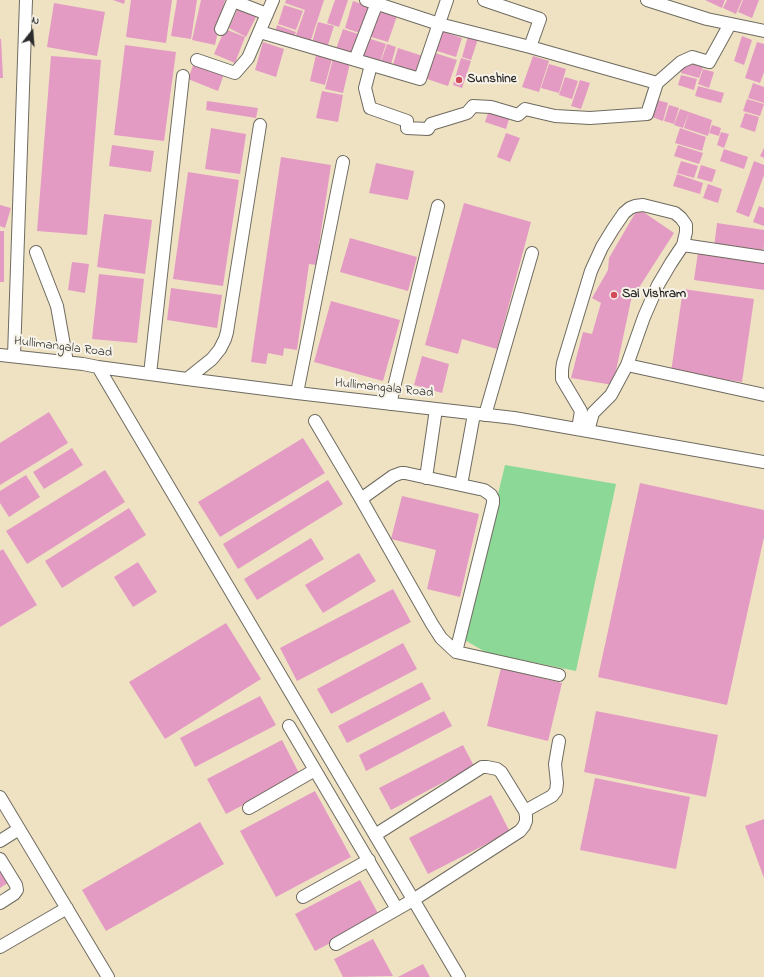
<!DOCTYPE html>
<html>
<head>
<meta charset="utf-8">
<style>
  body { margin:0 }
  #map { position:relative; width:764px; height:977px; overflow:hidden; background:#eee2c3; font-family:"Indie Flower",sans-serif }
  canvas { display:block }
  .north { position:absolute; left:12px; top:12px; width:40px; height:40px; -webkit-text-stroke:3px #f7f3e8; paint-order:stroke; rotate:17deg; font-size:11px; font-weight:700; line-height:16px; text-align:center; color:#2b2b2b }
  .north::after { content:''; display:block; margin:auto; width:14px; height:18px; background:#2b2b2b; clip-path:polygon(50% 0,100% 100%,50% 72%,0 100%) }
</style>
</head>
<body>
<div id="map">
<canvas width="764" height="977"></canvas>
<div class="north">N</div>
</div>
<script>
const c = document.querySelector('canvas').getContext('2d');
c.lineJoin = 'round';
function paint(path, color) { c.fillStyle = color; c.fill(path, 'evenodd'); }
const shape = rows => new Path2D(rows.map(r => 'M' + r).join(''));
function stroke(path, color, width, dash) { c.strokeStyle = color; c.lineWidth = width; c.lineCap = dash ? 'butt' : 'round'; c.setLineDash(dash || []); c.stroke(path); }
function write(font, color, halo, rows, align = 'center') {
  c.font = font + ' "Indie Flower",sans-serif'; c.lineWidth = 4; c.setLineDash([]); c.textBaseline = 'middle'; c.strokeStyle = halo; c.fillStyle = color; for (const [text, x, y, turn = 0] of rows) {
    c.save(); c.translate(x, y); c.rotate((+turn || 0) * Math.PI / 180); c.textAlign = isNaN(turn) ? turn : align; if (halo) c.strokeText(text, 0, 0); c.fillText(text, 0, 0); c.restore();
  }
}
paint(shape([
  [505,465,616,484,576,671,487,653,463,639]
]), '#8cd997');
paint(shape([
  [113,0,125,0,124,4],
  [131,0,172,0,166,43,126,37],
  [177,0,197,0,191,39,171,36],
  [201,0,225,0,215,45,192,40],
  [286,0,324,0,310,43,295,38,305,10,285,3],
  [335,0,348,0,339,27,327,23],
  [705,0,725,0,722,8],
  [727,0,742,0,736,14,723,8],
  [743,0,759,0,752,18,738,12],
  [353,1,373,8,365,35,345,28],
  [54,3,105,12,97,56,47,47],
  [284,5,303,11,296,30,278,24],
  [238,8,256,17,246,37,229,28],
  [377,9,397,16,388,42,368,36],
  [318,22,334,26,327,48,312,43],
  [277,25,296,32,293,39,275,33],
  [225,29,245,37,235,63,214,54],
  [343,29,361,35,354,58,335,52],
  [441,31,462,38,456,57,434,50],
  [468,36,478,39,471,60,462,57],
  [742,36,752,40,744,65,734,61],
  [368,38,386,44,379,65,361,59],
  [0,39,1,39,3,78,0,78],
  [263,42,284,49,276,77,255,70],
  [757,42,764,44,764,72,760,83,745,78],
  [387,44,396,47,390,68,380,64],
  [125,45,176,52,164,141,114,135],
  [398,48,426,57,420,77,392,68],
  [435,53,457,60,448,86,427,79],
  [316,55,332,59,325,85,310,81],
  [51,56,101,60,87,235,37,231],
  [533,56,549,61,539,92,522,87],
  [461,58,471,61,462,88,453,85],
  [333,59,350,63,343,93,325,89],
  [685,61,703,67,699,78,681,73],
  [194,63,224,74,218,91,188,79],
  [549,64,566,69,559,93,541,88],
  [703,69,714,72,709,88,698,84],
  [681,75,697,79,694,90,678,85],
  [565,77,578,81,572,99,559,95],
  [580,80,590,83,581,109,571,106],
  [753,83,764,87,764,103,748,98],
  [698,86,724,93,721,103,695,96],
  [322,91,343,95,338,122,316,118],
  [654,99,668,103,663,121,649,116],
  [747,99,764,104,760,116,743,111],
  [207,101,258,108,256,118,206,110],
  [669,105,679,108,674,124,664,121],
  [680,109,689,112,683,128,674,125],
  [489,110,510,116,506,129,485,122],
  [689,112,712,120,708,136,684,128],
  [745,113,759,117,755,132,740,127],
  [712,125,721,128,719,136,709,133],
  [211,128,246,134,240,174,205,169],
  [680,128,706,137,702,151,675,143],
  [721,132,729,134,724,148,717,145],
  [506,133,520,138,510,162,497,157],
  [112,145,154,151,151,172,109,166],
  [678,145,703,153,699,164,674,156],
  [764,148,764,158,760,156],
  [724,149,748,157,744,169,720,161],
  [281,157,331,165,316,265,309,264,297,350,284,348,283,356,268,353,266,364,251,362],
  [681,161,698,166,694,178,677,173],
  [754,161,764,165,764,175,749,217,736,212],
  [376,163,414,171,408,200,369,193],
  [701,165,716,170,712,182,697,178],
  [188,172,239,180,223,286,173,279],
  [677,174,703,183,700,194,673,186],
  [708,184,722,189,718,203,703,198],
  [464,203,531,222,497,349,462,339,458,354,425,345],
  [0,205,11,208,5,228,0,226],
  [759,206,764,208,764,226,753,222],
  [639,209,674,233,631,300,613,385,571,378,583,332,592,334,601,303,592,298,608,270,609,258,634,215],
  [104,214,152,220,145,274,97,267],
  [717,223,764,230,764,245,763,255,714,248],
  [0,231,4,231,4,282,0,282],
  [350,238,417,257,408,291,340,272],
  [698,252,764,262,764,290,694,280],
  [72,262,89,264,85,293,68,290],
  [99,274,144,279,137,343,92,339],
  [171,288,222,295,217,328,167,320],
  [683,289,754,299,742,382,671,372],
  [331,301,400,320,383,381,314,362],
  [422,356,449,364,442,393,414,385],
  [49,412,68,443,0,485,0,443],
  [303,438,325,473,220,537,198,502],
  [72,448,83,465,44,489,33,472],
  [105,470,125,502,27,564,6,531],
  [26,475,40,497,9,517,0,503,0,491],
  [328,480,343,504,238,569,223,544],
  [640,483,764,510,764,537,727,705,598,677],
  [402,496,479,514,460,597,427,589,436,550,391,539],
  [129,508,146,535,62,588,45,561],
  [311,538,324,559,257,600,244,579],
  [3,549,37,605,0,627,0,551],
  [359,553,376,581,323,613,305,585],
  [138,562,157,592,133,607,114,577],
  [393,589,411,622,297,681,280,648],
  [226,623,261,679,165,739,129,682],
  [403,643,417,669,331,714,317,689],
  [501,668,562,683,548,741,487,726],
  [422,682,431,699,347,743,338,726],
  [260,696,276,725,195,767,180,738],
  [444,711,452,726,366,771,359,755],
  [596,711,718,735,706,797,584,772],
  [282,740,300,775,226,814,207,779],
  [463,745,474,766,391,810,379,788],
  [595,778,690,797,676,869,580,850],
  [315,791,351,857,276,897,240,831],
  [491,795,510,832,428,874,409,838],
  [764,819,764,878,745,826],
  [200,822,224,864,106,931,82,890],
  [0,868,9,882,0,888],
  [360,880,380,917,315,951,295,914],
  [373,939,393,976,343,977,334,959],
  [423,964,430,977,398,977]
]), '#e49bc3');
const minor = shape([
  [366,0,439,24,530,47,540,19,484,0],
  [647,0,707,19,764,31],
  [221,29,233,1,267,14],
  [260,32,420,79,447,0],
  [530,47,657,83],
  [197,60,235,73,248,58,273,0],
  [355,60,378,0],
  [371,65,365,88,370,108,407,121,407,128,428,129,431,124,467,113,473,106,491,107,518,115,525,109,555,116,590,118,647,114,657,83,681,62,692,57,709,62,730,24],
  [683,245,764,257],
  [36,252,57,306,67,362],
  [0,355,83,364,98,367,187,379,297,393,514,418,764,462],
  [14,356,26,0],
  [627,365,764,395],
  [98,367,459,977],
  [150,374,183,76],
  [187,379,212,359,220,349,225,339,227,332,260,125],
  [297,393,343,162],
  [390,404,438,206],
  [485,415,532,253],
  [315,421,361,499,432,624,441,638,456,652,559,675],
  [578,429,581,411,562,379,562,370,563,363,591,271,602,247,613,229,624,213,630,208,635,206,643,205,675,213,681,218,686,225,686,232,683,245,671,263,658,285,644,317,627,365,611,395,593,413,588,431],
  [426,478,436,409],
  [461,485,474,414],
  [361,499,393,476,401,473,405,473,484,490,491,495,493,499,493,503,456,652],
  [289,726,397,909],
  [0,797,108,977],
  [249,808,315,770],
  [525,811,552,796,556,791,557,783,555,764,559,741],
  [0,841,19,829],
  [0,859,16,885,17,890,14,894,0,903],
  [303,897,369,860],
  [336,944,413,900,520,831,524,826,526,821,526,816,525,811,501,772,497,769,487,767,482,767,375,835],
  [0,947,67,908]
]);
stroke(minor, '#6f6b60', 14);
stroke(minor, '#fff', 12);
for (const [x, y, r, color] of [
  [459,80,4,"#d1495b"],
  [614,295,4,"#d1495b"]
]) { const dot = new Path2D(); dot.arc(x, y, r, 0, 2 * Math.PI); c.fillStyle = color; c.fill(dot); stroke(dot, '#f7f3e8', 1.5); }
write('bold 13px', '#2b2b2b', '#f7f3e8', [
  ["Sunshine",467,80],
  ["Sai Vishram",622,295]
], 'left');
write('13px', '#2b2b2b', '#f7f3e8', [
  ["Hullimangala Road",63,348,7],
  ["Hullimangala Road",384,389,6]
]);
</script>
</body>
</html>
